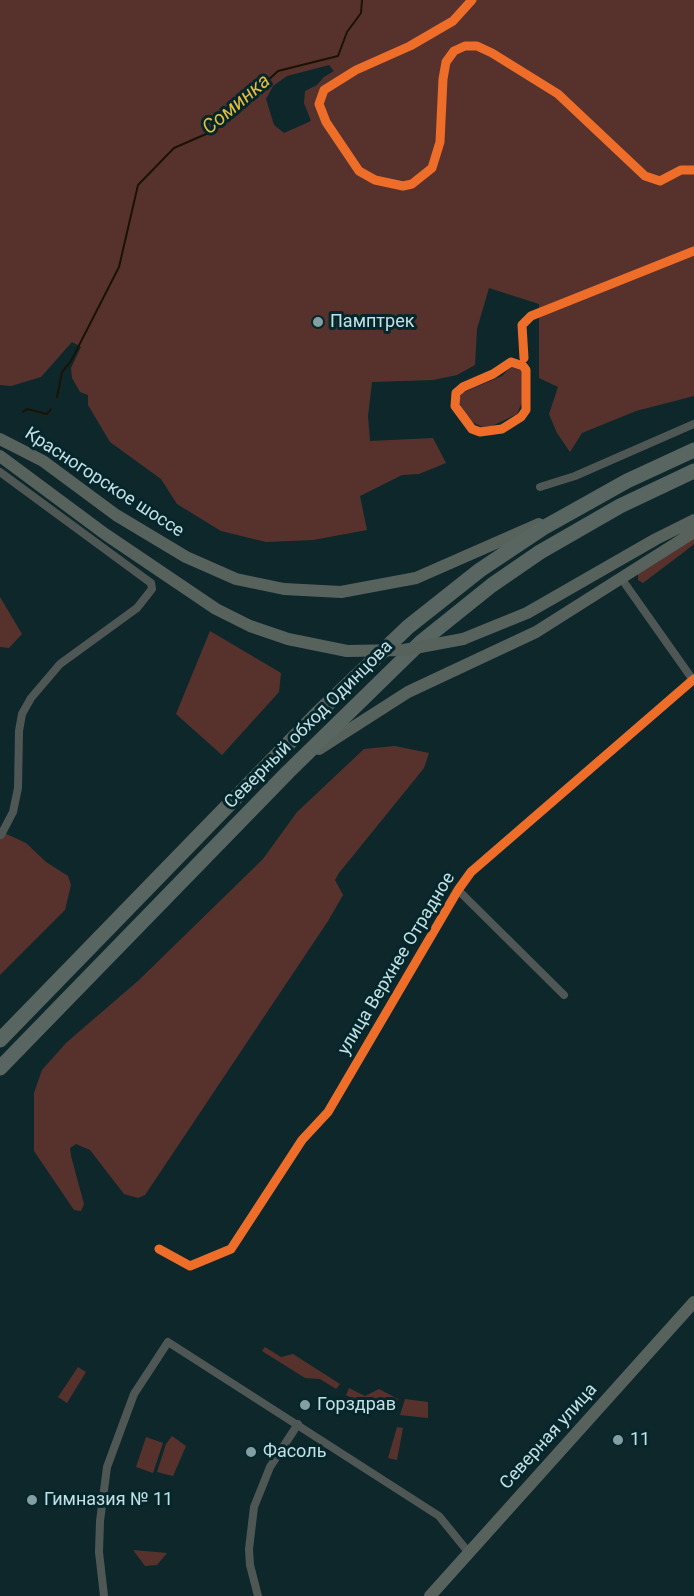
<!DOCTYPE html>
<html>
<head>
<meta charset="utf-8">
<style>
  body { margin:0 }
  canvas { display:block; background:#0d272b }
</style>
</head>
<body>
<canvas width="694" height="1596"></canvas>
<script>
const c = document.querySelector('canvas').getContext('2d');
c.lineJoin = 'round';
function paint(path, color) { c.fillStyle = color; c.fill(path, 'evenodd'); }
const shape = rows => new Path2D(rows.map(r => 'M' + r).join(''));
function stroke(path, color, width, dash) { c.strokeStyle = color; c.lineWidth = width; c.lineCap = dash ? 'butt' : 'round'; c.setLineDash(dash || []); c.stroke(path); }
function write(font, color, halo, rows, align = 'center') {
  c.font = font + ' Roboto,sans-serif'; c.lineWidth = 6; c.setLineDash([]); c.textBaseline = 'middle'; c.strokeStyle = halo; c.fillStyle = color; for (const [text, x, y, turn = 0] of rows) {
    c.save(); c.translate(x, y); c.rotate((+turn || 0) * Math.PI / 180); c.textAlign = isNaN(turn) ? turn : align; if (halo) c.strokeText(text, 0, 0); c.fillText(text, 0, 0); c.restore();
  }
}
paint(shape([
  [0,0,694,0,694,396,636,411,582,433,570,452,557,433,549,414,558,387,539,378,539,304,489,288,477,329,475,365,457,375,433,380,372,382,368,416,370,441,433,438,446,463,419,474,402,475,360,496,367,530,313,540,266,542,221,531,177,504,161,479,110,442,88,405,88,395,80,392,72,378,71,368,81,347,72,342,41,377,11,386,0,385],
  [329,65,334,71,324,77,317,85,305,91,304,103,311,121,284,133,274,125,266,99,273,86,287,76],
  [511,367,523,371,522,402,517,414,492,426,482,427,469,420,461,408,459,399,462,393,502,376],
  [694,538,694,544,684,552,643,583,638,580,638,574],
  [0,597,22,634,9,648,0,647],
  [210,631,281,673,279,692,222,755,176,714],
  [395,746,429,753,424,768,339,873,335,880,343,895,328,921,145,1195,138,1198,124,1194,90,1150,76,1144,70,1148,71,1156,84,1204,81,1211,74,1210,34,1151,34,1093,42,1070,66,1043,139,980,263,859,297,812,364,749],
  [0,831,26,843,46,862,68,876,71,885,65,910,0,975],
  [265,1347,281,1357,293,1354,340,1384,336,1389,320,1379,305,1378,262,1351],
  [78,1367,86,1372,67,1403,58,1397],
  [349,1388,365,1396,379,1389,398,1399,394,1410,375,1399,373,1402,359,1402,346,1395],
  [405,1399,428,1402,428,1418,400,1415],
  [397,1427,403,1428,397,1460,388,1458],
  [172,1436,186,1446,173,1476,157,1472,166,1444],
  [146,1437,163,1443,153,1473,136,1467],
  [133,1550,167,1553,157,1565,145,1566]
]), '#57322d');
stroke(shape([
  [57,397,62,372,71,361,119,267,138,185,174,148,213,131,278,71,338,56,347,32,361,13,362,0],
  [23,412,27,409,47,414,51,409]
]), '#1a1304', 2);
stroke(shape([
  [0,472,151,583,152,589,137,608,60,664,31,698,22,714,19,731,18,788,13,812,1,835],
  [540,487,575,476,694,424],
  [621,578,693,680],
  [458,890,564,995],
  [159,1249,190,1266,231,1249,302,1140,328,1112,458,890,471,872,694,679],
  [104,1596,99,1552,100,1521,107,1467,134,1394,168,1342,439,1516,469,1553],
  [258,1596,250,1565,249,1549,254,1507,270,1467,298,1424]
]), '#4f5755', 8);
stroke(shape([
  [0,439,43,461,116,515,186,557,236,579,284,589,341,592,416,578,539,524],
  [0,456,105,534,216,609,250,626,288,639,347,651],
  [463,639,527,613,656,539,694,520],
  [319,749,408,692,536,632,694,532],
  [430,1596,694,1302]
]), '#58625d', 12);
stroke(shape([
  [0,1040,317,714,408,627,480,570,543,528,627,481,694,450],
  [0,1068,288,772,421,642,492,585,540,552,620,506,694,471]
]), '#586561', 15);
stroke(shape([
  [347,651,404,650,463,639]
]), '#58625d', 12);
stroke(shape([
  [472,0,453,21,410,46,356,70,324,90,319,104,326,122,359,171,375,180,403,186,412,184,432,168,440,142,443,79,446,62,454,51,465,46,477,46,492,53,558,94,645,176,660,181,681,170,694,170],
  [524,358,522,325,531,316,694,251],
  [511,362,523,366,526,370,526,410,521,417,502,429,480,432,472,429,455,406,456,393,463,387,493,374,511,362],
  [159,1249,190,1266,231,1249,302,1140,328,1112,458,890,471,872,694,679]
]), '#ee6e29', 9);
for (const [x, y, r, color] of [
  [318,322,6,"#839fa4"],
  [305,1405,6,"#839fa4"],
  [618,1440,6,"#839fa4"],
  [251,1452,6,"#839fa4"],
  [32,1500,6,"#839fa4"]
]) { const dot = new Path2D(); dot.arc(x, y, r, 0, 2 * Math.PI); c.fillStyle = color; c.fill(dot); stroke(dot, '#05262b', 2); }
write('18px', '#c3e0e5', '#05262b', [
  ["Памптрек",330,322],
  ["Горздрав",317,1405],
  ["11",630,1440],
  ["Фасоль",263,1452],
  ["Гимназия № 11",44,1500]
], 'left');
write('18px', '#c3e0e5', '#05262b', [
  ["Красногорское шоссе",104,483,33],
  ["Северный обход Одинцова",309,725,-45],
  ["улица Верхнее Отрадное",397,964,-59],
  ["Северная улица",549,1437,-48]
]);
write('italic 20px', '#e6bb3d', '#05262b', [
  ["Соминка",237,105,-40]
]);
</script>
</body>
</html>
